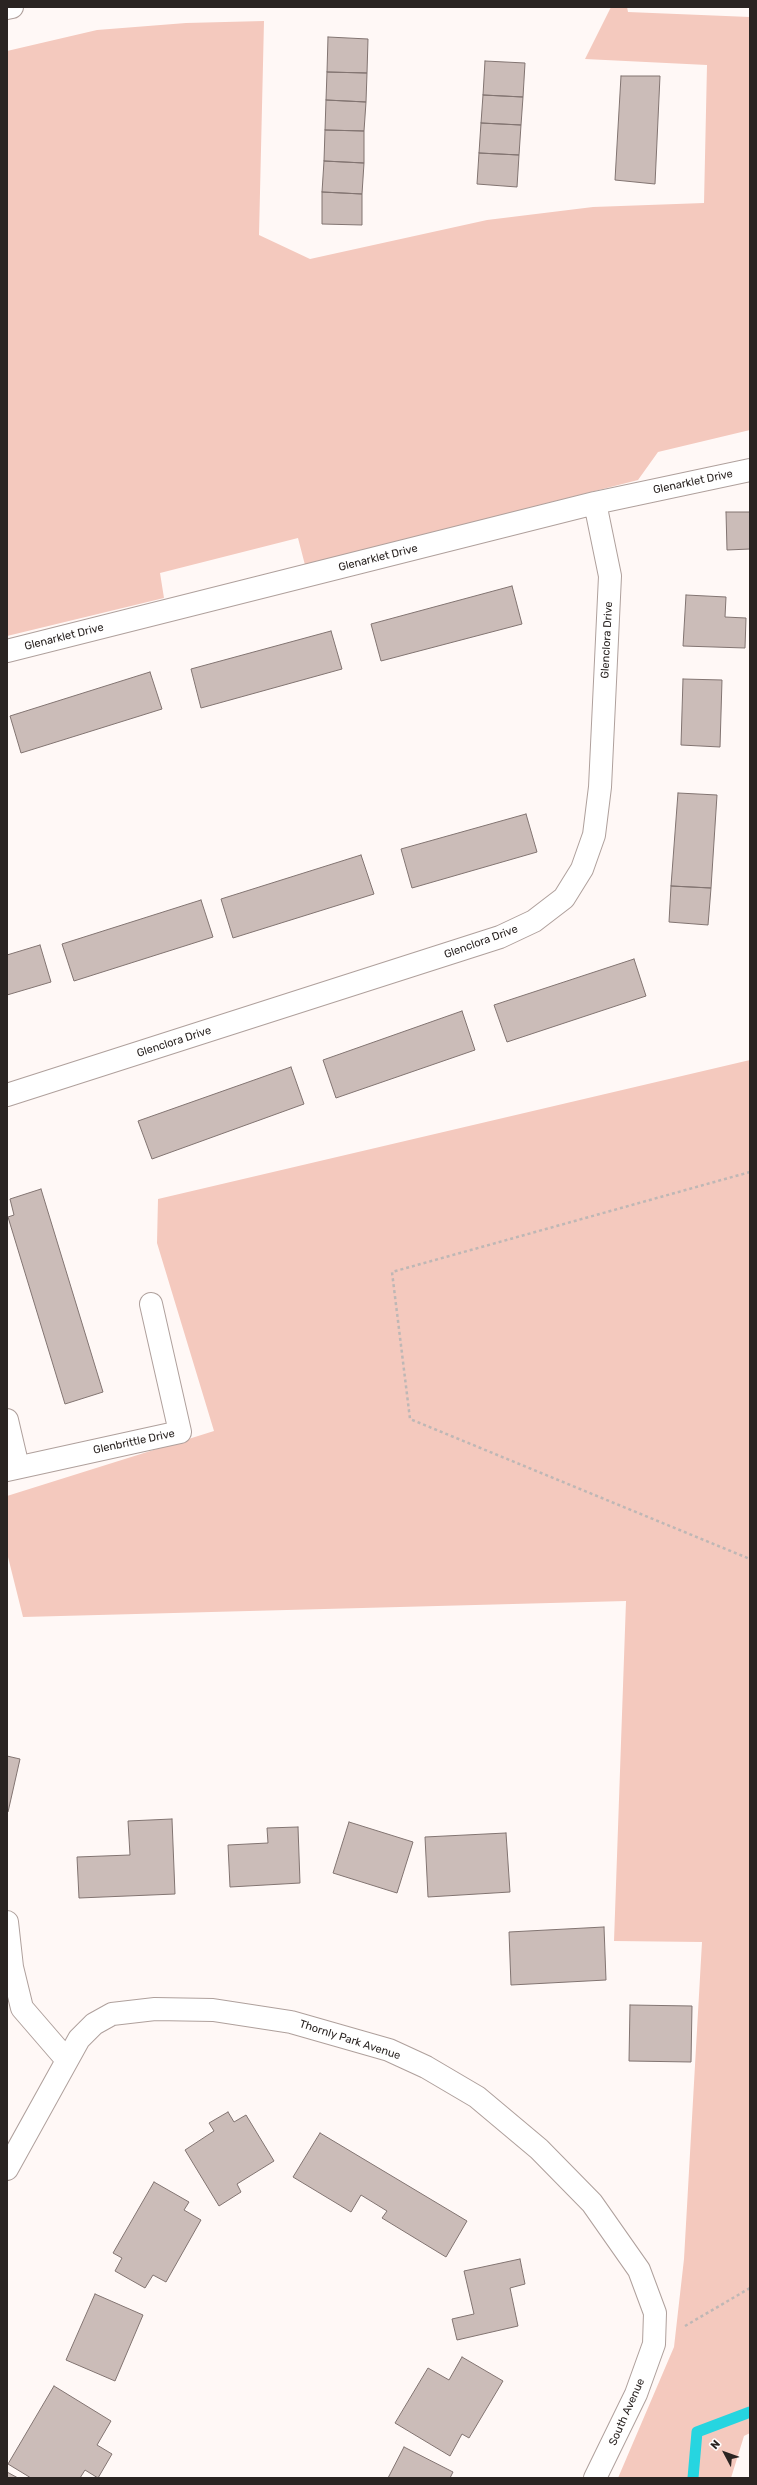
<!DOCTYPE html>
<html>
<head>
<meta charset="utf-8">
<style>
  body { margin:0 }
  #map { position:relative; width:757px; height:2485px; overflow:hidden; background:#fff8f6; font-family:Rubik,sans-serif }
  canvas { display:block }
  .frame { position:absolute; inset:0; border:8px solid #2a2422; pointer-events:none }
  .north { position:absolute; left:705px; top:2433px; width:40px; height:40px; -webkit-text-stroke:3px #fff; paint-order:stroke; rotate:311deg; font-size:11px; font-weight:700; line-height:16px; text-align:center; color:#2a2422 }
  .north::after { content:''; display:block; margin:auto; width:14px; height:18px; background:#2a2422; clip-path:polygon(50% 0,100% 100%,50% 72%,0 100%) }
</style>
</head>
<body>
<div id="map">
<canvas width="757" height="2485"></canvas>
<div class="frame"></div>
<div class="north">N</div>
</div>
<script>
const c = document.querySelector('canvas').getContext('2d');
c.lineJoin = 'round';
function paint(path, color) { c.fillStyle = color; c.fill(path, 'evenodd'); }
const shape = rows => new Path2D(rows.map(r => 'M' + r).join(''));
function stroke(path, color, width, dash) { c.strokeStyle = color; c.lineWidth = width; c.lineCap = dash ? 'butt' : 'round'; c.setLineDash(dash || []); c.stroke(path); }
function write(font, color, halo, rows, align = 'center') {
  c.font = font + ' Rubik,sans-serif'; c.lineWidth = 3.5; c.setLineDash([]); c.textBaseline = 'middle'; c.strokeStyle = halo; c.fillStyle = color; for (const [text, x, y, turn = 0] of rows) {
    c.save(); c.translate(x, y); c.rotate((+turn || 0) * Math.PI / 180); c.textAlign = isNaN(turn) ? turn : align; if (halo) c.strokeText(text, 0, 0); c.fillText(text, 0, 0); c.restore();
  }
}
paint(shape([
  [611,7,627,7,628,12,750,17,750,430,658,452,638,480,305,565,298,538,160,573,164,598,7,636,7,51,97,30,186,23,264,21,259,235,310,259,487,220,593,207,704,203,707,65,585,59],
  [750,1060,750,2433,744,2436,731,2478,618,2478,674,2347,684,2259,702,1942,614,1941,626,1601,23,1617,7,1553,7,1496,214,1431,157,1243,158,1199]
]), '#f4c9be');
stroke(shape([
  [693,2478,697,2432,750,2412]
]), '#26d5e0', 11);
const building = shape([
  [328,37,368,39,367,73,327,72,328,37],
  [485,61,525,63,523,97,483,95,485,61],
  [327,72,367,73,366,102,326,100,327,72],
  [621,76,660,76,655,184,615,180,621,76],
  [483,95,523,97,521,125,481,123,483,95],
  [326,100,366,102,364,131,325,130,326,100],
  [481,123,521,125,519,155,479,153,481,123],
  [325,130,364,131,364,163,324,161,325,130],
  [479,153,519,155,517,187,477,184,479,153],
  [324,161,364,163,362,194,322,192,324,161],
  [322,192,362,194,362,225,322,224,322,192],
  [726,512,750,512,750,549,727,550,726,512],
  [512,586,522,624,381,661,371,624,512,586],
  [686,595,726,597,725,617,746,618,745,648,683,646,686,595],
  [331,631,342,669,201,708,191,669,331,631],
  [150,672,162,709,21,753,10,716,150,672],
  [683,679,722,680,720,747,681,745,683,679],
  [678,793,717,795,711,888,671,886,678,793],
  [526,814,537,852,412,888,401,849,526,814],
  [361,855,374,894,233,938,221,899,361,855],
  [671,886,711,888,708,925,669,922,671,886],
  [201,900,213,937,74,981,62,944,201,900],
  [40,945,51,982,7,995,7,955,40,945],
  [634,959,646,996,507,1042,494,1005,634,959],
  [462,1011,475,1050,336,1098,323,1060,462,1011],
  [291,1067,304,1104,152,1159,138,1121,291,1067],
  [41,1189,103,1392,65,1404,8,1217,14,1215,10,1199,41,1189],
  [7,1756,20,1759,8,1812,7,1812,7,1756],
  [172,1819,175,1894,79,1898,77,1857,130,1855,128,1821,172,1819],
  [349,1822,413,1842,397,1893,333,1873,349,1822],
  [298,1827,300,1883,230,1887,228,1845,268,1843,267,1828,298,1827],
  [506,1833,510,1892,428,1897,425,1837,506,1833],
  [604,1927,606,1980,511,1985,509,1932,604,1927],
  [630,2005,692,2006,691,2062,629,2061,630,2005],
  [228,2112,234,2122,246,2115,274,2161,237,2184,241,2192,219,2206,185,2150,214,2131,209,2123,228,2112],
  [320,2133,467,2221,446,2257,382,2218,387,2211,361,2195,351,2212,293,2177,320,2133],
  [154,2182,189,2202,184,2210,201,2220,166,2282,153,2275,145,2288,115,2271,122,2258,113,2253,154,2182],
  [520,2259,525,2284,510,2288,518,2326,457,2340,452,2319,474,2314,464,2271,520,2259],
  [95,2294,143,2315,115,2381,66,2360,95,2294],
  [462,2357,503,2381,469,2438,462,2434,450,2456,395,2423,428,2368,449,2380,462,2357],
  [54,2386,111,2421,97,2445,112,2454,98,2478,85,2470,80,2478,31,2478,8,2464,54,2386],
  [404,2447,453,2472,450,2478,388,2478,404,2447],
  [7,2472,18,2478,7,2478,7,2472]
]);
paint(building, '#cbbcb8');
stroke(building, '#827471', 1);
const minor = shape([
  [7,8,12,7],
  [7,651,595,503,750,470],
  [7,1095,500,937,534,921,564,898,582,869,594,835,600,787,610,576,595,503],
  [7,1420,18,1467],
  [7,1470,180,1432,151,1304],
  [7,1922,12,1967,22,2008,66,2059],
  [7,2169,79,2039,94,2024,112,2014,155,2009,213,2010,291,2022,389,2050,426,2067,477,2097,539,2149,592,2203,639,2270,655,2313,654,2344,636,2394,595,2478]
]);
stroke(minor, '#afa09c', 24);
stroke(shape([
  [750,1172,392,1272,410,1419,750,1559],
  [685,2326,750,2288]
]), '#beb7b5', 2.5, [3, 3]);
stroke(minor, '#fff', 22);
write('11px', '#2a2422', '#fff', [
  ["Glenarklet Drive",693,482,-12],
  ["Glenarklet Drive",378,558,-14],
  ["Glenarklet Drive",64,637,-14],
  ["Glenclora Drive",607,640,-87],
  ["Glenclora Drive",481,942,-20],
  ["Glenclora Drive",174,1042,-18],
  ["Glenbrittle Drive",134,1442,-12],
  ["Thornly Park Avenue",350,2040,18],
  ["South Avenue",627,2412,-66]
]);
</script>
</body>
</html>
